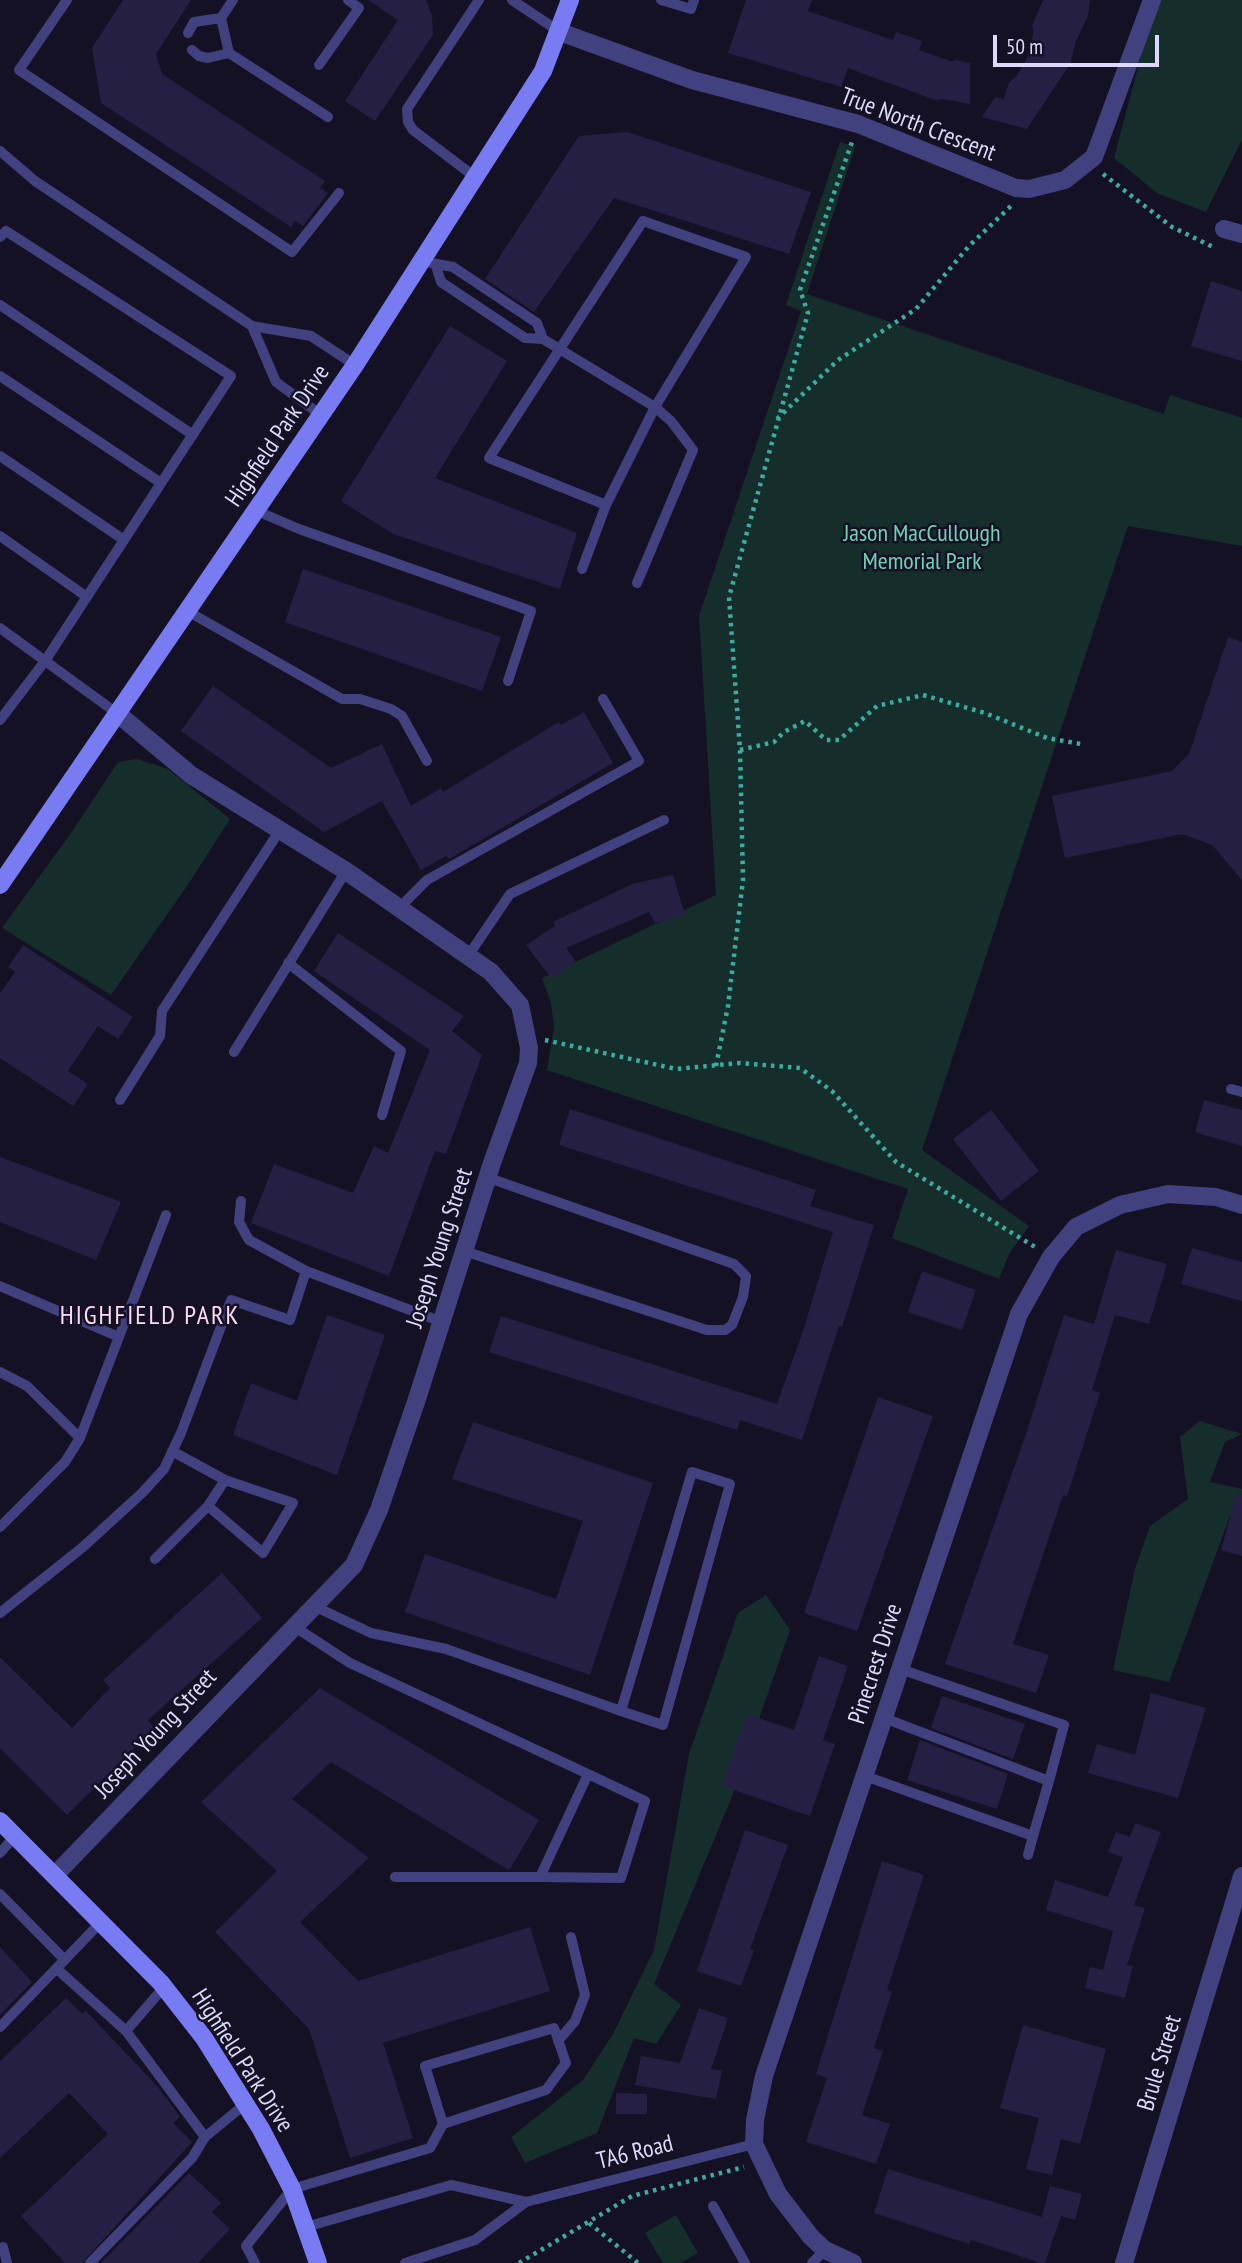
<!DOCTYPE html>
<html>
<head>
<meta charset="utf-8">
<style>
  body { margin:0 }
  #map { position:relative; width:1242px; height:2263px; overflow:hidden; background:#141125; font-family:"PT Sans Narrow",sans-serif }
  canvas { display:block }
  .scale { position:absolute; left:993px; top:35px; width:166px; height:32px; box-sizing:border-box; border:4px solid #dcd9fb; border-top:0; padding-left:9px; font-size:21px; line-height:24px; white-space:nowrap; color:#dcd9fb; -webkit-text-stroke:5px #141125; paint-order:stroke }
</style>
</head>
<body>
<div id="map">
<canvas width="1242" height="2263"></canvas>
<div class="scale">50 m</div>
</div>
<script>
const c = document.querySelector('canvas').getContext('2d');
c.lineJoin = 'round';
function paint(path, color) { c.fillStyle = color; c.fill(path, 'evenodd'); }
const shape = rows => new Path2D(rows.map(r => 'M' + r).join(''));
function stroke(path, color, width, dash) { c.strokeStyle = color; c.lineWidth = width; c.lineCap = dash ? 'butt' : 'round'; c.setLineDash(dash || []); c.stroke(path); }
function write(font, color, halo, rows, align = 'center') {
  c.font = font + ' "PT Sans Narrow",sans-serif'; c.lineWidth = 5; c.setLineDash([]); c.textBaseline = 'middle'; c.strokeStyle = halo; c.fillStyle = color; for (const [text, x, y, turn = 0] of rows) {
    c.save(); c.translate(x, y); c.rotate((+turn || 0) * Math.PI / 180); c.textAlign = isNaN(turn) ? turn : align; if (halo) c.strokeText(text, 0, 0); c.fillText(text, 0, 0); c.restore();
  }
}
paint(shape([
  [1156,0,1242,0,1242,140,1206,212,1157,193,1114,158],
  [840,142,855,147,807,294,1164,414,1170,395,1242,418,1242,546,1128,526,922,1150,1029,1226,1009,1254,999,1279,892,1238,908,1189,547,1070,554,1027,551,1003,542,978,716,895,699,616,801,311,786,305],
  [137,759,168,769,230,819,189,883,111,995,2,928,71,833,118,762],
  [1200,1421,1242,1434,1225,1442,1210,1482,1242,1489,1242,1514,1230,1516,1169,1682,1113,1670,1135,1569,1150,1526,1188,1499,1180,1437],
  [766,1595,790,1630,731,1799,654,1984,681,2005,656,2044,634,2038,597,2133,525,2163,511,2137,583,2080,613,2034,654,1950,689,1754,738,1613],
  [676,2215,698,2253,680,2263,663,2263,645,2233]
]), '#152e2c');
paint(shape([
  [123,0,191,0,156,54,162,74,325,181,320,188,328,193,303,226,295,221,291,227,101,103,92,48],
  [368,0,426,0,432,15,433,35,375,121,345,101,398,20],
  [746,0,812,0,808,11,893,40,896,32,922,41,919,50,953,62,955,60,970,63,970,104,943,99,935,100,848,68,841,87,728,53],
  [1043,0,1090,0,1088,16,1076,41,1070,64,1027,129,982,117,995,97,1004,99,1009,83,1016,77,1027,58,1034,31,1032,26],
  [627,132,811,192,789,254,614,198,534,312,485,279,579,136],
  [1211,281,1242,291,1242,361,1191,346],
  [450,326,507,361,435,478,577,533,560,589,393,534,341,501],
  [303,569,501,637,482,691,285,622],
  [1228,637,1242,642,1242,880,1212,845,1182,834,1065,858,1052,796,1172,771,1189,754],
  [213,686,331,768,382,744,411,806,441,788,443,792,559,722,561,725,584,712,613,763,449,859,446,856,421,870,382,801,324,832,181,731],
  [673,875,685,915,655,923,649,912,566,948,576,962,552,979,526,945,555,926,553,922,632,884],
  [338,933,464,1016,452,1031,482,1055,446,1154,435,1151,389,1276,251,1223,274,1164,353,1193,374,1146,388,1153,430,1050,314,971],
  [23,945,133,1017,118,1039,98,1026,68,1071,88,1084,73,1106,0,1058,0,993,15,972,8,967],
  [1204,1100,1242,1110,1242,1146,1195,1132],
  [570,1109,816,1190,810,1206,874,1225,842,1327,839,1326,802,1440,740,1420,737,1430,489,1352,501,1316,777,1404,803,1331,833,1232,559,1145],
  [991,1110,1039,1171,1001,1201,953,1139],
  [0,1157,121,1202,96,1260,0,1222],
  [1192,1248,1242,1262,1242,1301,1181,1284],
  [1116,1250,1167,1264,1149,1324,1115,1315,1092,1390,1100,1393,1067,1496,1063,1495,1013,1644,1049,1655,1036,1693,945,1664,1025,1437,1064,1315,1094,1324],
  [922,1271,976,1290,962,1330,908,1312],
  [327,1315,385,1335,337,1475,233,1435,251,1383,297,1401],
  [878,1397,933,1416,857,1631,804,1613],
  [473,1422,653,1483,590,1675,405,1612,425,1554,556,1599,583,1521,452,1479],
  [1237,1493,1242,1494,1242,1556,1221,1550],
  [222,1573,262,1618,148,1720,154,1728,67,1815,0,1748,0,1657,72,1728,110,1688,103,1680],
  [819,1656,848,1666,823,1740,835,1744,810,1816,722,1786,747,1714,794,1730],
  [320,1688,539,1820,510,1869,507,1869,331,1762,292,1799,369,1858,300,1922,358,1981,530,1927,550,1991,383,2043,413,2138,350,2158,309,2029,215,1932,277,1871,201,1802],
  [1151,1693,1206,1708,1178,1798,1088,1773,1097,1744,1135,1755],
  [942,1696,1025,1724,1013,1759,931,1728],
  [920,1740,1008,1774,997,1809,907,1780],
  [1135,1823,1161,1832,1134,1905,1145,1908,1127,1965,1133,1966,1125,1998,1085,1988,1090,1967,1103,1970,1113,1931,1046,1910,1055,1880,1108,1897,1123,1857,1108,1852,1116,1832,1130,1837],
  [745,1830,788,1845,750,1949,754,1950,741,1986,697,1971],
  [882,1861,924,1875,887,1990,892,1992,874,2048,883,2051,862,2115,890,2124,876,2164,806,2142,827,2078,816,2074],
  [0,1947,32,1982,0,2015],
  [66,1998,82,2014,86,2011,157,2086,180,2117,173,2123,192,2142,82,2263,65,2263,21,2216,108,2134,69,2093,0,2158,0,2061],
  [699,2008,728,2018,711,2069,722,2071,716,2099,635,2085,641,2056,680,2063],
  [1023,2025,1106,2049,1080,2144,1061,2139,1052,2175,1026,2169,1039,2118,1000,2108],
  [616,2093,647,2094,647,2114,616,2114],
  [888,2169,1042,2217,1050,2186,1082,2194,1075,2220,1061,2216,1045,2263,1041,2263,971,2240,969,2244,874,2213],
  [189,2173,221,2203,212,2212,230,2229,198,2263,101,2263]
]), '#251f44');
stroke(shape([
  [1103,174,1172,227,1213,247],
  [777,419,838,360,916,309,969,246,1012,205],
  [740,750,774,742,784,732,805,721,826,740,839,740,877,706,923,695,985,713,1047,738,1081,744],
  [545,1040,676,1069,740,1063,800,1068,832,1091,896,1162,1035,1247],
  [716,1066,728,1006,743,880,740,750,729,597,808,313,800,290,853,139],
  [589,2223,638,2263],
  [519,2263,632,2196,744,2167]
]), '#3caca1', 4.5, [3.5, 5]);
stroke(shape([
  [67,0,19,70,292,252,339,193],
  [233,0,221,18,229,53,328,117],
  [512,0,560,32],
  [661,0,691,9,694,0],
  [188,33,194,22,221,18],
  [192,50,199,56,208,58,229,53],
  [319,65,359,8,348,0],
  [0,151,35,181,252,326,311,336,355,365],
  [475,177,413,130,408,122,407,109,479,0],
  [643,221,746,257,655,407,606,505,489,458,643,221],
  [0,237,6,231,231,376,45,661,0,720],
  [431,263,453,267,537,323,543,339],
  [436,266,441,282,525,338,543,339,655,407,671,421,693,450,637,583],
  [0,305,193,435],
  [252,326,276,382,321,415],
  [0,376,161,483],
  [0,456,124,540],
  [257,511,299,529,531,611,508,681],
  [0,536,87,597],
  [582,569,606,505],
  [189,612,342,699,360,699,391,709,402,716,427,761],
  [0,628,118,714],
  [399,908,427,880,639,761,603,699],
  [468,956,510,894,664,820],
  [288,963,401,1051,382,1115],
  [234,1052,346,871],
  [1231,1089,1242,1092],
  [120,1100,160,1036,162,1011,280,830],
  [241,1201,239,1222,249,1240,306,1271,442,1322],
  [464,1251,707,1330,725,1330,732,1325,743,1297,746,1276,734,1264,489,1178],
  [0,1286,119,1337],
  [0,1372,27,1386,80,1438,65,1462,0,1527],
  [80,1438,166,1215],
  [208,1506,225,1480],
  [155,1559,208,1506,263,1553,293,1503,225,1480,172,1451],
  [316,1607,371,1633,446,1649,621,1711,692,1472,730,1484,663,1725,621,1711],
  [0,1613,83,1547,142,1493,164,1469,181,1433,231,1300,290,1320,306,1271],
  [295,1627,350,1663,588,1774,540,1877,395,1877],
  [884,1718,1049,1781,1064,1725,900,1669],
  [865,1776,1033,1836,1028,1855],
  [1033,1836,1049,1781],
  [0,1853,15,1836],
  [540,1877,621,1878,645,1801,588,1774],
  [0,1894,65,1960],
  [57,1969,126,2031,164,1987],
  [0,2027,101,1922],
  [126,2031,205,2137,244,2105],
  [558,2041,575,2021,585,1995,571,1937],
  [713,2206,745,2263],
  [306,2227,451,2185,526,2202],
  [3,2247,7,2263],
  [90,2263,192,2158,205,2137],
  [255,2263,246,2246,292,2189,430,2148,443,2124,546,2090,566,2063,554,2028,425,2066,443,2124],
  [405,2263,475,2240,526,2202,754,2144],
  [812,2263,825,2250]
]), '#41417f', 10);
stroke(shape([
  [560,32,692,80,858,124,1016,188,1029,189,1065,180,1094,157,1152,0],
  [1224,229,1242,234],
  [55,1875,354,1565,379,1510,417,1399,492,1163,528,1063,529,1048,520,1005,491,972,346,871,191,775,118,714],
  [853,2263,825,2250,811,2237,778,2194,754,2144,755,2120,764,2076,1019,1314,1051,1257,1076,1227,1120,1205,1168,1194,1216,1197,1242,1205],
  [1124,2263,1242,1876]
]), '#41417f', 18);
stroke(shape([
  [0,885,355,365,543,71,570,0],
  [0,1821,161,1983,204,2038,261,2129,292,2189,318,2263]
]), '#797bf2', 18);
write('24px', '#dcd9fb', '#141125', [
  ["True North Crescent",918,125,21],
  ["Highfield Park Drive",278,436,-56],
  ["Joseph Young Street",440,1248,-72],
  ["Pinecrest Drive",876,1664,-72],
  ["Joseph Young Street",156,1734,-47],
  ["Highfield Park Drive",242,2061,57],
  ["Brule Street",1160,2063,-73],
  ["TA6 Road",635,2153,-14]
]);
write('24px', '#6cd5b6', '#141125', [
  ["Jason MacCullough",922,534],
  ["Memorial Park",922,562]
]);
c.letterSpacing = '2px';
write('26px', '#fbdbf1', '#141125', [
  ["HIGHFIELD PARK",150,1317]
]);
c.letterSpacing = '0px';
</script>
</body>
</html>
